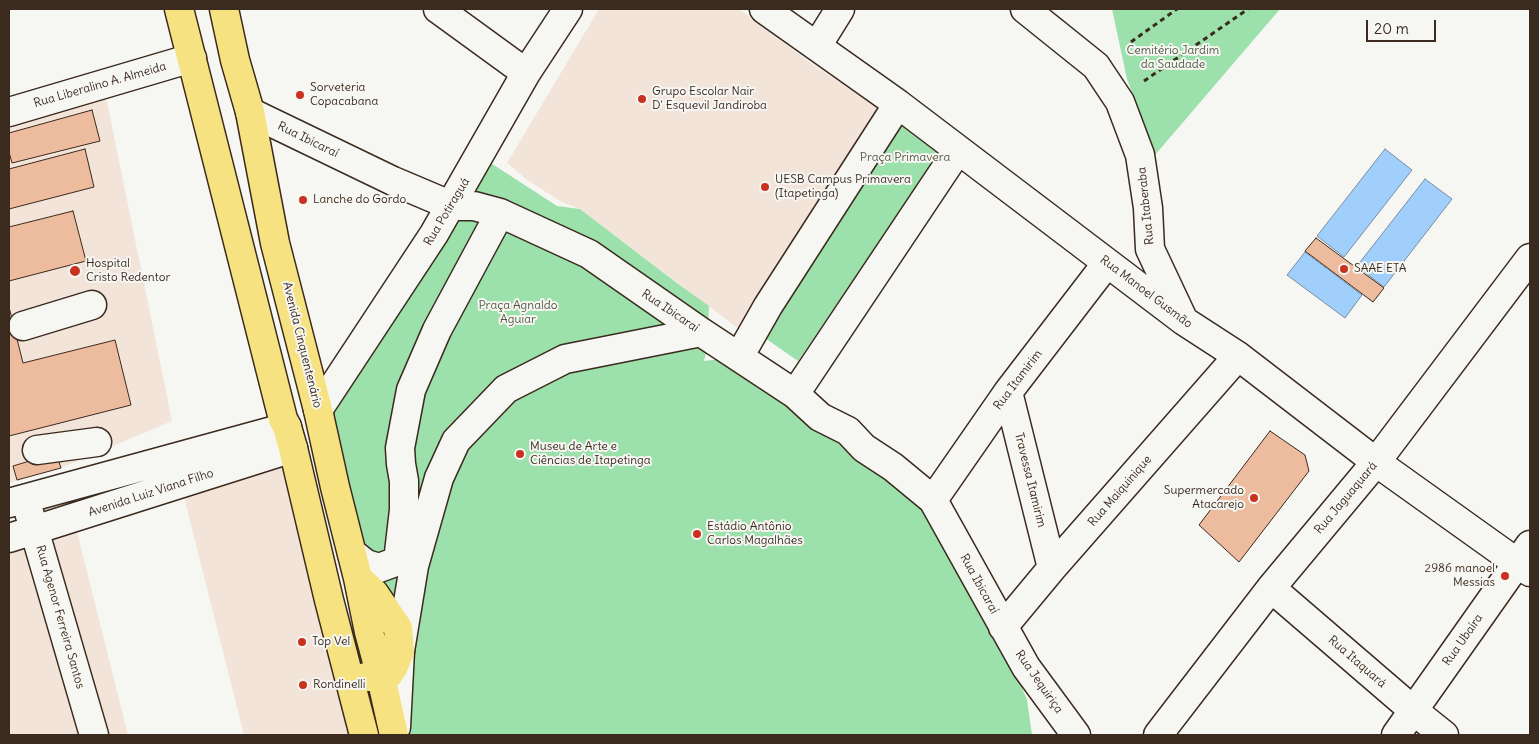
<!DOCTYPE html>
<html>
<head>
<meta charset="utf-8">
<style>
  body { margin:0 }
  #map { position:relative; width:1539px; height:744px; overflow:hidden; background:#f6f6f2; font-family:Delius,sans-serif }
  canvas { display:block }
  .frame { position:absolute; inset:0; border:10px solid #3b2a1e; pointer-events:none }
  .scale { position:absolute; left:1366px; top:20px; width:70px; height:22px; box-sizing:border-box; border:2px solid #3b2a1e; border-top:0; padding-left:6px; font-size:15px; line-height:18px; white-space:nowrap; color:#3b2a1e; -webkit-text-stroke:4px #f6f6f2; paint-order:stroke }
</style>
</head>
<body>
<div id="map">
<canvas width="1539" height="744"></canvas>
<div class="frame"></div>
<div class="scale">20 m</div>
</div>
<script>
const c = document.querySelector('canvas').getContext('2d');
c.lineJoin = 'round';
function paint(path, color) { c.fillStyle = color; c.fill(path, 'evenodd'); }
const shape = rows => new Path2D(rows.map(r => 'M' + r).join(''));
function stroke(path, color, width, dash) { c.strokeStyle = color; c.lineWidth = width; c.lineCap = dash ? 'butt' : 'round'; c.setLineDash(dash || []); c.stroke(path); }
function write(font, color, halo, rows, align = 'center') {
  c.font = font + ' Delius,sans-serif'; c.lineWidth = 4; c.setLineDash([]); c.textBaseline = 'middle'; c.strokeStyle = halo; c.fillStyle = color; for (const [text, x, y, turn = 0] of rows) {
    c.save(); c.translate(x, y); c.rotate((+turn || 0) * Math.PI / 180); c.textAlign = isNaN(turn) ? turn : align; if (halo) c.strokeText(text, 0, 0); c.fillText(text, 0, 0); c.restore();
  }
}
paint(shape([
  [599,9,739,9,813,65,886,113,751,338,580,209,562,202,527,180,507,163],
  [105,92,172,421,61,468,9,483,9,120],
  [289,462,357,735,244,735,183,493],
  [75,524,128,735,9,735,9,543]
]), '#f3e4d9');
paint(shape([
  [1112,9,1280,9,1155,155,1127,79],
  [897,122,942,149,798,361,765,338],
  [483,158,557,206,580,209,677,283,709,306,707,349,704,361,739,357,933,500,1010,659,1027,700,1032,735,409,735,369,632,327,400]
]), '#9ce0ac');
const water = shape([
  [1385,149,1412,170,1344,257,1317,236,1385,149],
  [1425,179,1452,199,1384,287,1357,266,1425,179],
  [1305,252,1362,295,1345,318,1287,275,1305,252]
]);
paint(water, '#a1cffc');
stroke(water, '#788da3', 1);
const building = shape([
  [92,110,100,141,12,163,9,152,9,133,92,110],
  [85,149,94,187,9,209,9,169,85,149],
  [73,211,86,261,9,281,9,227,73,211],
  [1316,238,1384,288,1373,302,1305,251,1316,238],
  [9,307,23,363,115,340,131,405,9,436,9,307],
  [1270,431,1305,455,1309,471,1239,562,1199,525,1270,431],
  [56,453,61,468,17,480,13,466,56,453]
]);
paint(building, '#edbb9e');
stroke(building, '#3b2a1e', 1);
const minor = shape([
  [438,9,526,73],
  [764,9,898,104,1184,321,1238,356,1376,462,1530,572],
  [1025,9,1096,66,1120,102,1140,155,1148,208,1150,249,1182,317],
  [817,46,840,9],
  [9,112,192,58],
  [250,112,393,181,452,206,474,206,500,213,589,254,701,332,795,394,820,417,848,431,864,448,893,467,933,500,1026,667,1076,735],
  [23,326,92,305],
  [739,357,768,306,898,104],
  [1008,392,1052,568],
  [795,394,958,150],
  [318,410,434,234,526,73,568,9],
  [37,450,97,442],
  [933,500,1008,392,1107,263],
  [9,503,287,427],
  [29,512,94,735],
  [9,538,293,448],
  [352,553,366,564,379,568,398,561,404,510,404,481,401,464,400,448,411,390,437,330,500,213],
  [1271,588,1414,711,1444,735],
  [1003,627,1052,568,1238,356],
  [396,727,400,651,414,566,439,478,456,441,506,389,565,359,701,332],
  [1158,735,1271,588,1376,462,1530,258],
  [1396,735,1530,545]
]);
const major = shape([
  [179,9,283,419,287,427,293,448,329,600,364,735],
  [224,9,235,60,250,112,275,243,318,410,335,487,358,578,369,632,381,677,394,735],
  [359,579,374,593,398,628,400,651,394,666,389,674,381,677,366,677]
]);
stroke(minor, '#3b2a1e', 31);
stroke(major, '#3b2a1e', 31);
stroke(shape([
  [1131,42,1177,9],
  [1144,81,1248,9]
]), '#3b2a1e', 3, [5, 4]);
stroke(minor, '#f6f6f2', 28);
stroke(major, '#f7e281', 28);
for (const [x, y, r, color] of [
  [300,95,5,"#c8321e"],
  [642,99,5,"#c8321e"],
  [765,187,5,"#c8321e"],
  [303,200,5,"#c8321e"],
  [1344,269,5,"#c8321e"],
  [75,271,6,"#c8321e"],
  [520,454,5,"#c8321e"],
  [1254,498,5,"#c8321e"],
  [697,534,5,"#c8321e"],
  [1505,576,5,"#c8321e"],
  [302,642,5,"#c8321e"],
  [303,685,5,"#c8321e"]
]) { const dot = new Path2D(); dot.arc(x, y, r, 0, 2 * Math.PI); c.fillStyle = color; c.fill(dot); stroke(dot, '#f6f6f2', 2); }
write('12px', '#535842', '#f6f6f2', [
  ["Cemitério Jardim",1173,51],
  ["da Saudade",1173,65],
  ["Praça Primavera",905,158],
  ["Praça Agnaldo",518,306],
  ["Aguiar",518,320]
]);
write('12px', '#3b2a1e', '#f6f6f2', [
  ["Rua Liberalino A. Almeida",100,85,-16],
  ["Rua Ibicaraí",308,140,26],
  ["Rua Itaberaba",1146,206,-96],
  ["Rua Potiraguá",447,212,-59],
  ["Rua Manoel Gusmão",1146,292,37],
  ["Rua Ibicaraí",670,311,34],
  ["Avenida Cinquentenário",302,345,76],
  ["Rua Itamirim",1018,380,-53],
  ["Travessa Itamirim",1030,480,76],
  ["Rua Maiquinique",1120,491,-49],
  ["Avenida Luiz Viana Filho",151,493,-18],
  ["Rua Jaguaquará",1346,498,-50],
  ["Rua Ibicaraí",979,584,61],
  ["Rua Agenor Ferreira Santos",60,617,74],
  ["Rua Ubaíra",1463,640,-55],
  ["Rua Itaquará",1357,662,41],
  ["Rua Jequiriça",1039,682,55]
]);
write('12px', '#3b2a1e', '#f6f6f2', [
  ["Sorveteria",310,88],
  ["Copacabana",310,102],
  ["Grupo Escolar Nair",652,92],
  ["D' Esquevil Jandiroba",652,106],
  ["UESB Campus Primavera",775,180],
  ["(Itapetinga)",775,194],
  ["Lanche do Gordo",313,200],
  ["Hospital",86,264],
  ["Cristo Redentor",86,278],
  ["SAAE ETA",1354,269],
  ["Museu de Arte e",530,447],
  ["Ciências de Itapetinga",530,461],
  ["Supermercado",1244,491,"right"],
  ["Atacarejo",1244,505,"right"],
  ["Estádio Antônio",707,527],
  ["Carlos Magalhães",707,541],
  ["2986 manoel",1495,569,"right"],
  ["Messias",1495,583,"right"],
  ["Top Vel",312,642],
  ["Rondinelli",313,685]
], 'left');
</script>
</body>
</html>
